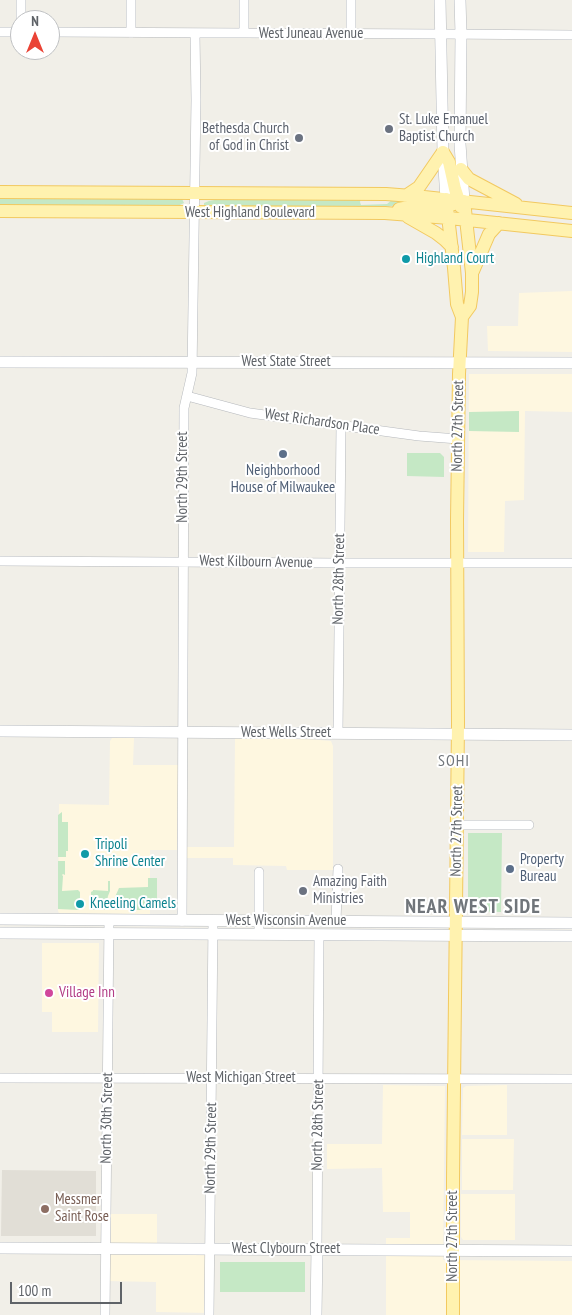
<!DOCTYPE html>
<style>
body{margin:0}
#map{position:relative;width:572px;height:1315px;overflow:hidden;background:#f1efe8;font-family:"PT Sans Narrow",sans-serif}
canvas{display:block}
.north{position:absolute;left:10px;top:10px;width:50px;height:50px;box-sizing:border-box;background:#fff;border:1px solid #bfc1c3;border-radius:50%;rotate:0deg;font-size:14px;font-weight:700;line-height:20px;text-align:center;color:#5f6368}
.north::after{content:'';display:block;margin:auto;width:18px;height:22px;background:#ea4335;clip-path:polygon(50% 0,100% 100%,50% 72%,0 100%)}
.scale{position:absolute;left:10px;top:1282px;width:112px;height:22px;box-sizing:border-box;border:2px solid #5f6368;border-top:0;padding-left:6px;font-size:15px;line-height:18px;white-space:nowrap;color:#5f6368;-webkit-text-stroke:4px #fff;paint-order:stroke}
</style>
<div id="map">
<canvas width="572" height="1315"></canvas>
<div class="north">N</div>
<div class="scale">100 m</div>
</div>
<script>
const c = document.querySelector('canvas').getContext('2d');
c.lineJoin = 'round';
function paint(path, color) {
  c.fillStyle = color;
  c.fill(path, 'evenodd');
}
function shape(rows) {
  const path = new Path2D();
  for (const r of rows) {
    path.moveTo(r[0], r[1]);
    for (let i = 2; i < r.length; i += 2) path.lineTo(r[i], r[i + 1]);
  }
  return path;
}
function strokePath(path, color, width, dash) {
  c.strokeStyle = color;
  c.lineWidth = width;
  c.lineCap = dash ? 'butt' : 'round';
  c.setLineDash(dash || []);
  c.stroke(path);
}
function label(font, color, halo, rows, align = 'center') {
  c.font = font + ' "PT Sans Narrow",sans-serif';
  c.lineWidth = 4;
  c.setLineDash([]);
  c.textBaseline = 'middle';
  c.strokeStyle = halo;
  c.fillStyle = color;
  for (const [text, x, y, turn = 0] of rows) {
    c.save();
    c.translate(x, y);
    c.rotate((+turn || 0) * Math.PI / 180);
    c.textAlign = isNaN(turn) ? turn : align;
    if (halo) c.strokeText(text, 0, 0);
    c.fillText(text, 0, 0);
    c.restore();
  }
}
paint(shape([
 [572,291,572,352,488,351,487,326,518,326,519,293],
 [469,374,572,374,572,412,525,411,524,500,505,501,504,552,468,552],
 [112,738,134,738,133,765,178,765,177,850,150,850,150,914,59,913,58,911,59,804,109,805,110,741],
 [235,738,307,739,331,741,333,746,333,870,287,870,286,866,233,865,233,858,187,858,187,847,234,847],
 [42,943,99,943,98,1032,52,1032,52,1012,42,1012],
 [383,1085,445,1086,443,1260,572,1261,572,1315,386,1315,386,1238,410,1238,410,1212,383,1212,382,1168,327,1169,327,1144,382,1144],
 [507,1085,507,1135,462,1135,463,1088,466,1086],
 [462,1139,514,1139,513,1190,462,1190],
 [461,1194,515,1194,515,1240,463,1240,461,1237],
 [105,1214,157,1214,157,1248,210,1249,209,1313,156,1312,156,1282,105,1281]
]), '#fef7e0');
paint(shape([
 [2,1170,96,1171,96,1236,1,1236]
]), '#e1ded6');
paint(shape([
 [0,196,182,199,184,203,180,205,157,207,0,206],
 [230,197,361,198,360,202,361,205,387,204,393,199,431,202,371,208,211,207,204,205,204,203,209,201],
 [519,411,519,432,469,431,469,412],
 [407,453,440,453,444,457,444,477,407,476],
 [62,812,62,822,68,822,68,851,66,851,66,857,58,857,58,815],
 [468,833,502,833,501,912,469,911,468,907],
 [58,861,65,861,65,875,63,874,62,875,63,876,62,891,78,890,80,892,80,906,79,910,58,909],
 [148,878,157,878,157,910,115,910,115,897,119,888,148,887],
 [108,881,110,881,110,891,108,896,105,910,93,910,91,906,91,892,93,891,93,890,108,891],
 [220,1262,305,1262,305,1292,220,1292]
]), '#c5e8c5');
const street = shape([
 [21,0,21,20],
 [131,0,131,33],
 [0,32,20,32],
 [50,32,441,34,572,35],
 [244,33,244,0],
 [351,34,351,0],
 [187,396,250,413,419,436,458,439],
 [0,561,340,563,572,563],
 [338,733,341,425],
 [456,825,529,825],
 [259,872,259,934],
 [182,921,184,408,192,373,196,100,195,34],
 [336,921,338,869],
 [0,1078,572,1079],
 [317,1249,319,935],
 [105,1315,109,920],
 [209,1315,213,921]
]);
const secondary = shape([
 [440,0,443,152,446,199],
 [460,0,461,34,460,144,464,201],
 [0,362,572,363],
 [0,731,572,735],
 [0,919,572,923],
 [0,933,572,936],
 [0,1248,572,1251],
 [316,1315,317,1249]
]);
const primary = shape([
 [461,169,469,179,516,204],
 [0,192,386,194,424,197,572,213],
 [407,195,419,187,443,152,449,162,455,189,461,207],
 [446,199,454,268,457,304,462,317,459,374,457,520,458,724,453,1179,453,1315],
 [399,209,409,207,447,206,464,201,472,273,472,292,470,306,462,317],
 [0,211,385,213,449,218,572,231],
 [408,217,436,233,445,240,452,247],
 [473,271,489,234,499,223]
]);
strokePath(street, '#b5b8bc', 10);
strokePath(secondary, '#b6babf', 12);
strokePath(primary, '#f2c960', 14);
strokePath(street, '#fff', 9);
strokePath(secondary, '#fff', 11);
strokePath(primary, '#fff2af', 12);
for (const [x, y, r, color] of [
 [389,129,5,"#6b7280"],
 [299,138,5,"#6b7280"],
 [406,259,5,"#0f9aa8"],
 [283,454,5,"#5c6f8a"],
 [85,854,5,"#0f9aa8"],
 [510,869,5,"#5c6f8a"],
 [303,891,5,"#6b7280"],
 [80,904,5,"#0f9aa8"],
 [49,993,5,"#d1479c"],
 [45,1209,5,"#8d6e63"]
]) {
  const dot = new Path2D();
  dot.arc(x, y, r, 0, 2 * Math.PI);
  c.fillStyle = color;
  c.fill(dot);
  strokePath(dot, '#fff', 2);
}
label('15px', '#5f6368', '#fff', [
 ["West Juneau Avenue",311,34],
 ["West Highland Boulevard",250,213],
 ["West State Street",286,362],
 ["West Richardson Place",322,422,8],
 ["North 27th Street",458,426,-89],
 ["North 29th Street",183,477,-90],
 ["West Kilbourn Avenue",256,562,1],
 ["North 28th Street",339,579,-89],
 ["West Wells Street",286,733],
 ["North 27th Street",457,831,-89],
 ["West Wisconsin Avenue",286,921],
 ["West Michigan Street",241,1078],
 ["North 30th Street",107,1118,-89],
 ["North 28th Street",318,1125,-89],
 ["North 29th Street",211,1148,-89],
 ["North 27th Street",453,1236,-90],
 ["West Clybourn Street",286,1249]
]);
label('15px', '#5b616d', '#fff', [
 ["St. Luke Emanuel",399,120],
 ["Baptist Church",399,137],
 ["Bethesda Church",289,129,"right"],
 ["of God in Christ",289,146,"right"],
 ["Amazing Faith",313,882],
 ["Ministries",313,899]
], 'left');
label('15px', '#0d838f', '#fff', [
 ["Highland Court",416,259],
 ["Tripoli",95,845],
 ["Shrine Center",95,862],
 ["Kneeling Camels",90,904]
], 'left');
label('15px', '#4e5e75', '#fff', [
 ["Neighborhood",283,471],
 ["House of Milwaukee",283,488],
 ["Property",520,860,"left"],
 ["Bureau",520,877,"left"]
]);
label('15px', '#b23c85', '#fff', [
 ["Village Inn",59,993]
], 'left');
label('15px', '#785e54', '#fff', [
 ["Messmer",55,1200],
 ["Saint Rose",55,1217]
], 'left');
c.letterSpacing = '1px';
label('16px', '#70757a', '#fff', [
 ["SOHI",454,761]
]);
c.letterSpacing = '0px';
c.letterSpacing = '1px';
label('bold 20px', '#70757a', '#fff', [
 ["NEAR WEST SIDE",473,907]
]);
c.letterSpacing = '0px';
</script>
